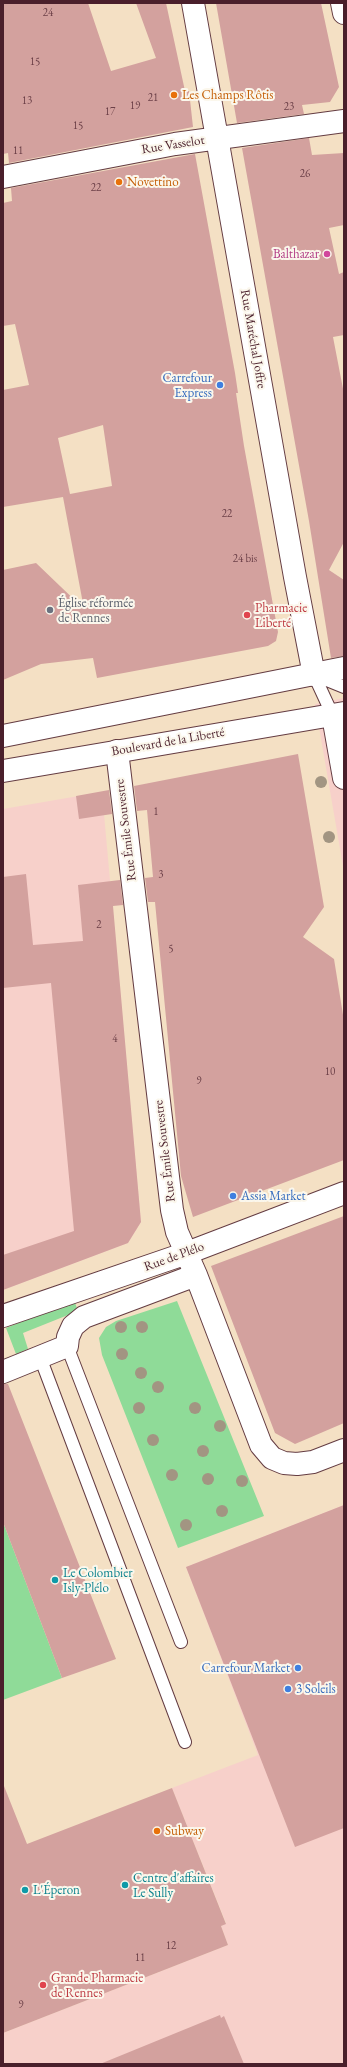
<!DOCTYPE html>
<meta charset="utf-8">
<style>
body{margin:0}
#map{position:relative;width:347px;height:2067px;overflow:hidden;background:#f4e0c4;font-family:"EB Garamond",serif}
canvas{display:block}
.frame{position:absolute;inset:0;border:4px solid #4a1f2b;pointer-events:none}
</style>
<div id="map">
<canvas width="347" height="2067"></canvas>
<div class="frame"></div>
</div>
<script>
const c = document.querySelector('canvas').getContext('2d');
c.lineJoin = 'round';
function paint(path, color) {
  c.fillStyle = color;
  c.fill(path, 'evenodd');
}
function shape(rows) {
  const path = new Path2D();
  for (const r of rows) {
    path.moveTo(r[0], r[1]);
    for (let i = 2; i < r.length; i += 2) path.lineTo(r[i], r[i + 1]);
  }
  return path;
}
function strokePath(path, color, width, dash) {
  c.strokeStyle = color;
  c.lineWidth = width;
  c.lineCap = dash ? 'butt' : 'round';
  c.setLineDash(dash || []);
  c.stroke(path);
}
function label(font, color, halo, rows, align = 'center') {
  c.font = font + ' "EB Garamond",serif';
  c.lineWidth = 4;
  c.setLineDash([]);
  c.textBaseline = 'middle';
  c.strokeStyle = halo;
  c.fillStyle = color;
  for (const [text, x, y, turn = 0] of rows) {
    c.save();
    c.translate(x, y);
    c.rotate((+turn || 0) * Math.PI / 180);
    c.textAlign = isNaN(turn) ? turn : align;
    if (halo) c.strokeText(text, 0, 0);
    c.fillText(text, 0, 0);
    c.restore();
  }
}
paint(shape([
 [344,698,344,872,315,704],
 [102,792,141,1222,128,1243,3,1290,3,809],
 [344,1505,344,2064,3,2064,3,2033,228,1945,221,1926,226,1923,172,1788,258,1755,186,1567]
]), '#f7d0ca');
paint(shape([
 [74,1300,78,1311,23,1333,28,1349,16,1354,6,1328],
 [177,1301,264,1516,178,1548,102,1355,99,1338,106,1327,116,1321],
 [3,1522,62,1678,3,1700]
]), '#8fdb98');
paint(shape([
 [3,3,88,3,111,71,156,58,136,3,166,3,185,91,189,91,193,127,9,163,8,153,3,154],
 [216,3,321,3,339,87,330,102,302,105,304,114,237,123],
 [309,138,312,155,344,153,344,225,329,228,339,274,344,272,344,335,333,337,344,394,344,542,329,570,344,580,344,656,331,658,309,521,242,148],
 [195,154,235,373,238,393,236,393,244,446,278,632,276,641,268,646,97,678,93,658,41,664,3,680,3,570,36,563,84,609,63,497,3,507,3,390,29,385,15,324,3,326,3,203,12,201,11,188],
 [103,425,112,486,70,494,58,438],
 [298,754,324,907,303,937,334,959,344,1021,344,1160,193,1217,181,1176,155,902,148,902,145,878,153,877,147,810,137,811,134,786],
 [109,790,112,814,79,819,76,796],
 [26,874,33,945,83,941,78,885,120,880,123,905,113,906,141,1222,128,1243,3,1290,3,1255,74,1231,51,983,3,988,3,877],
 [344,1216,344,1423,295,1444,275,1433,211,1266],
 [3,1384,8,1384,116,1659,62,1678,3,1522],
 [344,1505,344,1828,295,1847,186,1567],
 [4,1786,27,1844,172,1788,226,1924,221,1926,228,1945,3,2033],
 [220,2015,221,2018,224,2016,244,2064,100,2064]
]), '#d3a19e');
const lane = shape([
 [314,675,333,716],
 [317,676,344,687],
 [67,1346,181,1642],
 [40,1357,185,1742]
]);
const street = shape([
 [193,3,295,577,314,675],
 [342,3,344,13],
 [3,177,175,144,344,121],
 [117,751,172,1210,177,1232,196,1275,261,1445,272,1458,284,1463,297,1464,313,1462,344,1450],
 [3,1316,187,1253,344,1193],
 [3,1372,67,1346,68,1337,73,1326,84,1317,196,1275]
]);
const primary = shape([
 [333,716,344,778],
 [3,736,344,668],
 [3,771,344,713]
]);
strokePath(lane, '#643c42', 14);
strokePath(street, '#643c42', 24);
strokePath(primary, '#643c42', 24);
strokePath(lane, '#fff', 12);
strokePath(street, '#fff', 22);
strokePath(primary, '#fff', 22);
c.fillStyle = '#a29582';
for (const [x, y] of [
 [321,782],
 [329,837],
 [121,1327],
 [142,1327],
 [122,1354],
 [141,1373],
 [158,1387],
 [139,1408],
 [195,1408],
 [220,1426],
 [153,1440],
 [203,1451],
 [172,1475],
 [208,1479],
 [242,1481],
 [222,1511],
 [186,1525]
]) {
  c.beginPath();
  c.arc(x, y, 6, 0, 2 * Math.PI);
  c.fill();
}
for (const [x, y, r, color] of [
 [174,95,4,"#e8710a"],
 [119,182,4,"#e8710a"],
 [327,254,4,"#d1479c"],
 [220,385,4,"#3f7fe0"],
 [50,610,4,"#6b7280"],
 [247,615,4,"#e0444e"],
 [233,1196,4,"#3f7fe0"],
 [55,1580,4,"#0f9aa8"],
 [298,1668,4,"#3f7fe0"],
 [288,1689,4,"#3f7fe0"],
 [157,1831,4,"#e8710a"],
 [125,1885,4,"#0f9aa8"],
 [25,1890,4,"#0f9aa8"],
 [43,1985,4,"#e0444e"]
]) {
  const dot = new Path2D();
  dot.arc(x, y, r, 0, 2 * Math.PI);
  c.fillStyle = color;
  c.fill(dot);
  strokePath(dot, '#fbf7ec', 1.5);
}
label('11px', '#6c4048', null, [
 ["24",48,13],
 ["15",35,62],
 ["21",153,98],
 ["13",27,101],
 ["19",135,106],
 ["23",289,107],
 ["17",110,112],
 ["15",78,126],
 ["11",18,151],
 ["26",305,174],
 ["22",96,188],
 ["22",227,514],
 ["24 bis",245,559],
 ["1",156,812],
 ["3",161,875],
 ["2",99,925],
 ["5",171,949],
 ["4",115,1039],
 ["10",330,1072],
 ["9",199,1081],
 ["12",171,1946],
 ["11",140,1958],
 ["9",21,2005]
]);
label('13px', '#c56008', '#fbf7ec', [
 ["Les Champs Rôtis",182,95],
 ["Novettino",127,182],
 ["Subway",165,1831]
], 'left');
label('13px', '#4a1f2b', '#fbf7ec', [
 ["Rue Vasselot",173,145,-9],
 ["Rue Maréchal Joffre",253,339,80],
 ["Boulevard de la Liberté",168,742,-10],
 ["Rue Émile Souvestre",126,830,-97],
 ["Rue Émile Souvestre",165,1151,-97],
 ["Rue de Plélo",174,1257,-20]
]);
label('13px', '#b23c85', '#fbf7ec', [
 ["Balthazar",319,254]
], 'right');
label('13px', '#366cbe', '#fbf7ec', [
 ["Carrefour",212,378],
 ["Express",212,393],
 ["Assia Market",241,1196,"left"],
 ["Carrefour Market",290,1668],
 ["3 Soleils",296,1689,"left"]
], 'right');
label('13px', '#5b616d', '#fbf7ec', [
 ["Église réformée",58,603],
 ["de Rennes",58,618]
], 'left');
label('13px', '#be3a42', '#fbf7ec', [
 ["Pharmacie",255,608],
 ["Liberté",255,623],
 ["Grande Pharmacie",51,1978],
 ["de Rennes",51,1993]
], 'left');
label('13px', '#0d838f', '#fbf7ec', [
 ["Le Colombier",63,1573],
 ["Isly-Plélo",63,1588],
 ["Centre d'affaires",133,1878],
 ["Le Sully",133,1893],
 ["L'Éperon",33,1890]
], 'left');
</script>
